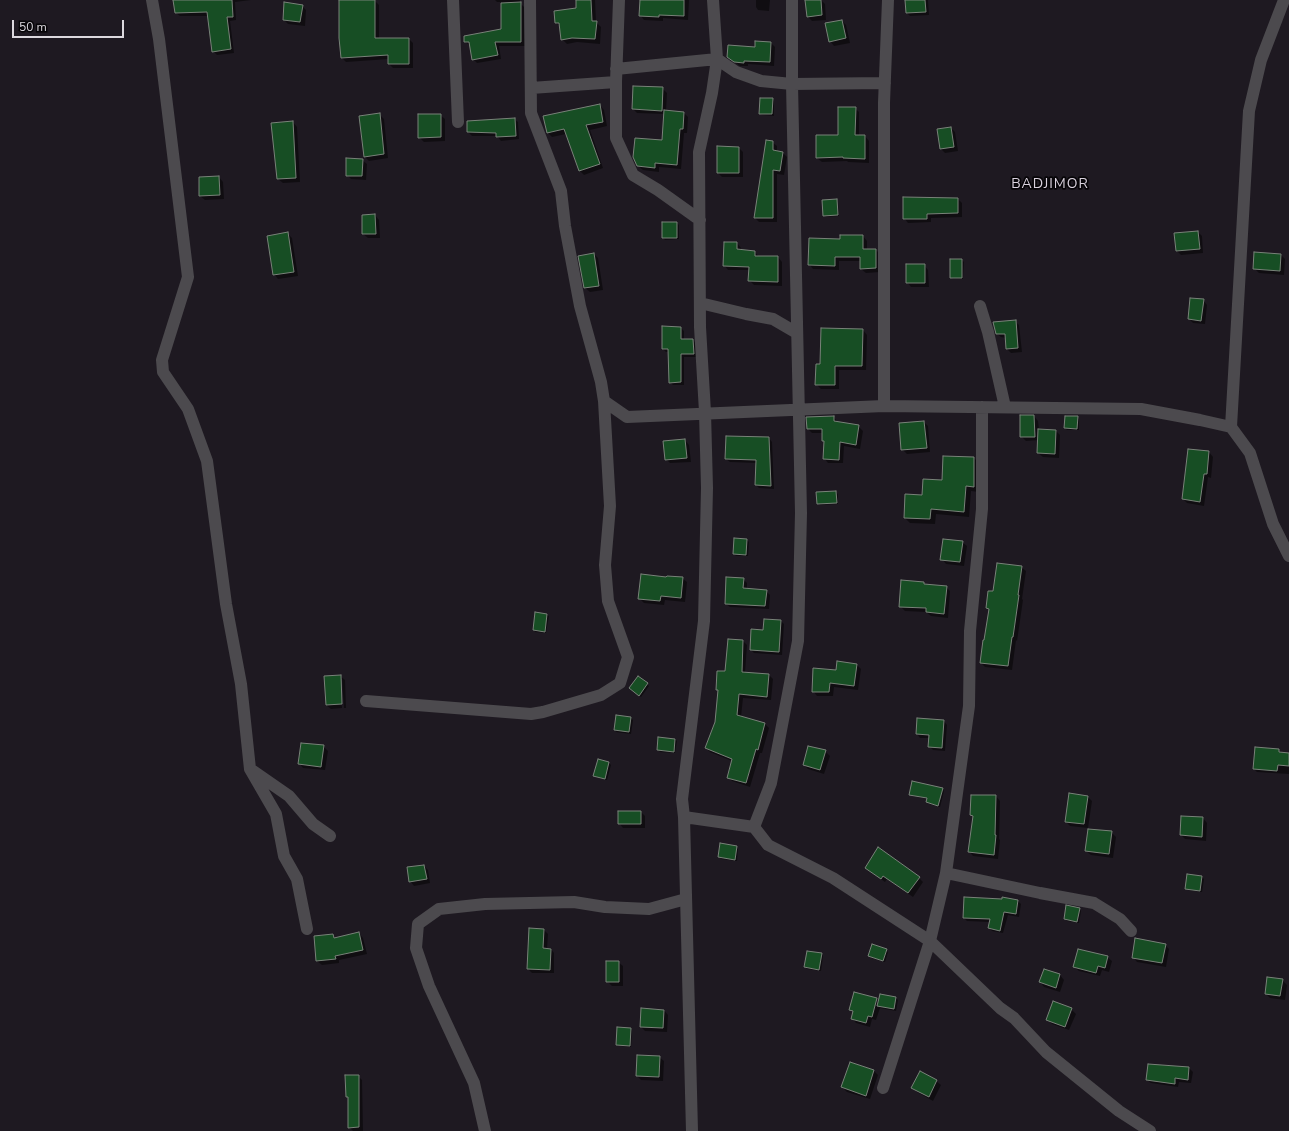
<!DOCTYPE html>
<style>
body{margin:0}
#map{position:relative;width:1289px;height:1131px;overflow:hidden;background:#1e1921;font-family:"Nunito Sans",sans-serif}
canvas{display:block}
.scale{position:absolute;left:12px;top:20px;width:112px;height:18px;box-sizing:border-box;border:2px solid #dcd8de;border-top:0;padding-left:5px;font-size:12px;line-height:14px;white-space:nowrap;color:#dcd8de;-webkit-text-stroke:3px #070508;paint-order:stroke}
</style>
<div id="map">
<canvas width="1289" height="1131"></canvas>
<div class="scale">50 m</div>
</div>
<script>
const c = document.querySelector('canvas').getContext('2d');
c.lineJoin = 'round';
function paint(path, color) {
  c.fillStyle = color;
  c.fill(path, 'evenodd');
}
function shape(rows) {
  const path = new Path2D();
  for (const r of rows) {
    path.moveTo(r[0], r[1]);
    for (let i = 2; i < r.length; i += 2) path.lineTo(r[i], r[i + 1]);
  }
  return path;
}
function strokePath(path, color, width, dash) {
  c.strokeStyle = color;
  c.lineWidth = width;
  c.lineCap = dash ? 'butt' : 'round';
  c.setLineDash(dash || []);
  c.stroke(path);
}
function label(font, color, halo, rows, align = 'center') {
  c.font = font + ' "Nunito Sans",sans-serif';
  c.lineWidth = 3.5;
  c.setLineDash([]);
  c.textBaseline = 'middle';
  c.strokeStyle = halo;
  c.fillStyle = color;
  for (const [text, x, y, turn = 0] of rows) {
    c.save();
    c.translate(x, y);
    c.rotate((+turn || 0) * Math.PI / 180);
    c.textAlign = isNaN(turn) ? turn : align;
    if (halo) c.strokeText(text, 0, 0);
    c.fillText(text, 0, 0);
    c.restore();
  }
}
paint(shape([
 [174,0,251,0,235,2,236,20,230,21,234,53,217,55,213,51,209,16,180,16,176,13],
 [495,0,520,0,520,3,524,7,525,46,499,46,501,59,477,63,473,59,471,46,465,42,502,30,502,2,497,2],
 [577,0,595,0,596,22,601,27,600,44,577,42,567,44,562,39,561,27,556,23,577,9],
 [641,0,689,0,688,20,663,18,663,21,644,20,640,15],
 [756,0,770,0,769,11,758,10,756,7],
 [817,0,821,0,825,4,826,20,812,21,808,17],
 [906,0,928,0,929,15,910,16,907,13],
 [375,1,379,5,379,39,409,39,413,43,413,68,393,68,389,64,389,59,346,62,342,58,340,38],
 [302,6,306,10,305,26,288,24,284,20],
 [842,21,846,25,850,43,834,46,830,41],
 [756,42,771,43,775,47,774,66,748,64,748,66,740,66,733,61,756,48],
 [662,88,667,93,666,111,684,113,688,117,687,133,684,133,681,169,659,167,659,172,643,170,638,166,663,141,665,114,637,113,633,109],
 [772,99,774,101,774,116,762,115,760,114],
 [600,105,604,110,607,126,590,130,603,168,584,175,580,171,566,134,552,137,548,133],
 [855,108,859,112,859,136,865,136,869,141,869,163,848,162,847,161,822,162,817,158,839,135],
 [379,114,384,119,388,158,369,161,364,156],
 [440,115,445,119,445,141,424,142,419,137],
 [514,119,518,122,519,139,501,141,497,136,472,136,468,132],
 [293,122,297,127,300,182,283,183,278,179],
 [951,128,955,132,958,151,945,153,941,149],
 [767,141,772,142,777,146,777,152,782,152,787,157,784,175,777,174,777,222,759,222,755,218],
 [739,148,743,152,743,177,722,177,718,173],
 [362,160,367,164,366,180,351,179,347,175],
 [219,177,223,182,224,199,205,200,200,196],
 [958,199,962,203,962,217,931,218,931,222,908,223,904,218],
 [837,200,838,202,839,216,826,217,824,215],
 [375,215,379,220,380,238,368,238,363,234],
 [677,223,679,225,679,239,665,240,663,238],
 [1198,232,1202,236,1203,253,1181,255,1177,251],
 [288,234,292,238,298,276,278,279,274,274],
 [863,236,867,241,867,250,876,250,880,254,880,272,866,273,861,269,861,261,839,261,839,270,813,269,809,264,841,240],
 [737,243,741,248,741,250,755,252,759,257,778,257,782,262,782,286,754,285,750,281,750,270,728,270,724,265],
 [594,254,598,258,603,290,590,292,585,288],
 [1281,255,1285,259,1284,275,1259,273,1254,268],
 [962,260,964,262,963,279,953,279,951,277],
 [924,265,928,270,929,287,911,287,907,282],
 [1203,300,1207,305,1205,324,1193,323,1189,319],
 [1015,321,1019,325,1022,352,1011,353,1007,349,1006,338,1001,337,997,334],
 [681,328,684,331,684,340,693,340,696,343,697,357,684,357,684,385,673,385,670,382,670,352,666,352,663,349],
 [863,330,867,335,866,370,839,370,839,389,821,389,816,384,821,365],
 [1021,416,1034,416,1038,421,1039,430,1056,431,1060,435,1059,458,1043,457,1038,453,1039,440,1026,441,1021,436],
 [834,417,838,423,858,426,863,431,860,449,844,446,843,463,828,463,824,458,825,442,823,440,823,433,812,433,808,429],
 [1077,417,1079,419,1079,430,1067,430,1065,428],
 [924,422,928,426,930,452,907,454,902,449],
 [769,438,772,442,774,489,759,488,756,485,757,463,730,462,726,459],
 [685,440,689,445,691,462,670,463,666,459],
 [1189,450,1209,452,1213,457,1211,478,1208,477,1204,506,1187,503,1183,499],
 [944,457,974,458,979,463,979,492,971,491,969,517,936,514,935,524,910,523,905,518,923,496,943,481],
 [836,492,838,494,838,504,820,505,818,503],
 [735,539,747,540,749,542,748,556,736,556,734,554],
 [962,542,967,546,964,566,946,564,942,559],
 [1021,567,1026,571,1022,599,1023,600,1017,641,1016,640,1012,670,985,667,981,663,989,611,987,608,994,592],
 [682,578,687,582,685,602,665,600,664,605,644,603,639,598,667,579],
 [743,579,747,583,747,589,766,591,770,595,769,609,730,607,726,604],
 [924,583,926,585,946,587,950,591,948,618,931,616,926,612,905,611,900,606],
 [547,615,549,616,546,633,535,632,534,630],
 [781,621,784,624,782,655,754,653,751,650],
 [743,641,747,645,745,673,769,675,773,679,771,700,743,698,741,717,765,724,769,728,762,753,760,753,750,787,732,781,728,777,732,761,710,752,706,748,716,722,719,692,717,690],
 [857,665,861,669,858,690,834,687,833,696,817,696,813,691,837,671],
 [340,676,345,680,346,708,344,708,342,679,340,679,342,708,331,709,326,705],
 [638,677,649,686,641,697,632,690],
 [631,718,633,720,631,734,616,732,615,730],
 [944,721,947,725,945,751,933,750,929,746,930,738,920,738,917,734],
 [675,739,677,741,675,753,660,752,658,750],
 [323,746,328,751,325,770,303,768,299,763],
 [1279,750,1282,753,1289,754,1289,774,1257,772,1254,769],
 [825,751,830,756,824,774,808,769,804,765],
 [598,761,609,763,611,765,607,780,596,777,594,775],
 [943,789,944,791,940,807,929,804,927,802,928,799,912,796,910,794],
 [996,796,1000,801,999,839,1000,840,998,859,973,856,969,851,973,818,971,815],
 [1087,796,1092,801,1088,828,1070,826,1066,822],
 [619,812,641,812,645,816,645,828,623,828,619,823],
 [1203,818,1207,823,1206,841,1185,839,1181,835],
 [1111,832,1116,837,1113,858,1091,855,1086,851],
 [736,847,738,849,737,861,721,859,719,857],
 [424,866,428,870,430,883,414,886,410,881],
 [866,868,919,878,923,882,913,897,887,879,885,882],
 [1202,877,1204,879,1202,892,1188,890,1187,888],
 [1003,898,1018,901,1021,904,1019,917,1008,915,1003,933,992,931,989,927,990,922,967,921,964,918,1003,900],
 [1079,909,1081,911,1079,923,1067,921,1065,919],
 [544,930,548,934,547,949,551,949,554,953,554,973,532,973,528,969],
 [359,933,363,938,367,954,339,960,339,963,322,965,317,961,315,937,333,935,336,939],
 [1165,945,1169,949,1166,967,1137,962,1133,957],
 [886,950,888,952,885,962,871,958,870,956],
 [822,954,823,956,821,971,807,969,805,967],
 [1107,957,1112,961,1109,972,1102,970,1100,976,1079,971,1074,967],
 [618,962,623,966,623,986,612,986,607,981],
 [1044,970,1060,975,1064,980,1060,992,1044,987,1040,982],
 [1282,980,1287,985,1285,1000,1270,998,1266,994],
 [896,998,898,1000,896,1011,880,1008,876,1020,872,1019,870,1027,856,1023,852,1018,853,1013,850,1010,876,999,879,1002],
 [1071,1009,1076,1014,1069,1030,1052,1024,1047,1019],
 [664,1010,668,1015,667,1032,645,1031,641,1027],
 [631,1029,632,1031,631,1047,619,1046,617,1045],
 [659,1057,664,1061,663,1081,641,1080,637,1076],
 [850,1063,874,1071,878,1075,870,1099,847,1092,842,1087],
 [1167,1065,1189,1068,1193,1072,1191,1083,1179,1082,1178,1087,1151,1083,1147,1080],
 [358,1076,362,1080,363,1131,353,1131,349,1127,349,1098,347,1096],
 [936,1081,941,1085,933,1101,917,1092,913,1088]
]), '#0007');
const building = shape([
 [173,0,232,0,233,17,227,17,231,49,212,52,207,12,175,13,173,0],
 [339,0,375,0,375,38,409,38,409,64,388,64,388,55,341,58,339,38,339,0],
 [576,0,591,0,592,21,597,21,595,39,572,38,561,40,559,23,555,23,554,11,576,8,576,0],
 [640,0,684,0,684,16,659,15,659,17,639,16,640,0],
 [805,0,821,0,822,15,807,17,805,0],
 [905,0,925,0,926,12,906,13,905,0],
 [284,2,303,5,300,22,283,20,284,2],
 [521,2,521,42,495,42,498,55,472,60,469,42,464,42,464,36,501,29,501,3,521,2],
 [842,20,846,38,829,42,825,23,842,20],
 [755,41,771,42,770,62,744,61,744,63,734,62,727,57,728,45,755,47,755,41],
 [633,86,663,87,662,111,632,109,633,86],
 [760,98,773,98,772,114,759,114,760,98],
 [600,104,603,122,586,125,600,164,579,171,564,129,547,133,543,116,600,104],
 [838,107,856,107,855,135,865,135,865,159,843,158,843,157,816,158,816,135,838,135,838,107],
 [664,110,684,112,683,129,680,129,677,165,655,163,655,168,637,166,633,157,635,138,662,140,664,110],
 [380,113,384,154,364,157,359,116,380,113],
 [418,114,441,114,441,137,418,138,418,114],
 [515,118,516,136,496,137,496,133,467,132,467,121,515,118],
 [293,121,296,178,277,179,271,123,293,121],
 [951,127,954,147,940,149,937,129,951,127],
 [766,140,773,141,773,150,783,152,780,171,773,170,773,218,754,218,766,140],
 [717,146,739,147,739,173,717,173,717,146],
 [346,158,363,159,362,176,346,176,346,158],
 [219,176,220,195,199,196,199,177,219,176],
 [903,197,958,198,958,213,927,214,927,219,903,219,903,197],
 [837,199,838,215,823,216,822,200,837,199],
 [375,214,376,234,362,234,362,215,375,214],
 [662,222,677,222,677,238,662,238,662,222],
 [1198,231,1200,249,1176,251,1174,233,1198,231],
 [288,232,294,272,273,275,267,236,288,232],
 [840,235,863,235,863,249,876,249,876,268,860,269,860,257,835,257,835,266,808,265,809,238,840,239,840,235],
 [724,242,737,242,737,249,755,251,755,256,778,256,778,282,748,281,749,267,723,266,724,242],
 [1254,252,1281,254,1280,271,1253,269,1254,252],
 [594,253,599,286,584,288,578,256,594,253],
 [950,259,962,259,962,278,950,278,950,259],
 [906,264,925,264,925,283,906,283,906,264],
 [1190,298,1204,299,1201,321,1188,319,1190,298],
 [1016,320,1018,348,1006,349,1005,334,996,334,993,322,1016,320],
 [662,326,681,327,681,339,693,339,694,354,681,354,681,382,669,383,668,349,662,349,662,326],
 [821,328,863,329,862,366,835,366,835,385,815,385,816,364,820,364,821,328],
 [1020,415,1034,415,1035,437,1020,437,1020,415],
 [834,416,834,421,859,425,856,445,840,442,839,460,823,459,824,441,822,441,822,429,807,429,806,417,834,416],
 [1065,416,1078,416,1077,429,1064,428,1065,416],
 [924,421,927,448,901,450,899,423,924,421],
 [1038,429,1056,430,1055,454,1037,453,1038,429],
 [726,436,769,437,771,486,755,485,756,460,725,459,726,436],
 [685,439,687,458,665,460,663,441,685,439],
 [1188,449,1209,451,1207,474,1204,474,1200,502,1182,499,1188,449],
 [943,456,974,457,974,487,966,486,964,512,931,509,930,519,904,518,905,494,922,495,923,479,942,480,943,456],
 [836,491,837,503,817,504,816,492,836,491],
 [734,538,747,539,746,555,733,554,734,538],
 [943,539,963,541,960,562,940,560,943,539],
 [997,563,1022,566,1018,595,1019,595,1013,637,1012,637,1008,666,980,663,983,640,984,640,989,609,986,608,988,591,993,591,997,563],
 [641,574,666,577,667,576,683,577,681,598,661,596,660,601,638,599,641,574],
 [726,577,744,578,743,588,767,590,765,606,725,604,726,577],
 [901,580,924,582,924,584,947,586,944,614,926,612,926,608,899,607,901,580],
 [535,612,547,614,545,632,533,630,535,612],
 [764,619,781,620,779,652,750,650,751,629,763,630,764,619],
 [728,639,743,640,742,672,769,674,767,697,739,694,737,715,765,723,758,750,756,749,746,783,727,778,732,759,705,748,715,722,718,690,716,690,717,671,725,671,728,639],
 [837,661,857,664,854,686,830,683,829,692,812,692,813,668,836,670,837,661],
 [341,675,342,704,326,705,324,676,341,675],
 [638,676,648,683,639,696,629,688,638,676],
 [616,715,631,717,629,732,614,730,616,715],
 [917,718,944,720,942,748,928,747,929,735,916,734,917,718],
 [658,737,675,739,674,752,657,750,658,737],
 [301,743,324,745,321,767,298,764,301,743],
 [808,746,826,750,820,770,803,765,808,746],
 [1255,747,1279,749,1279,752,1289,753,1289,766,1278,765,1277,771,1253,769,1255,747],
 [598,759,609,762,605,779,593,776,598,759],
 [912,781,943,788,938,806,926,802,927,798,909,795,912,781],
 [1069,793,1088,796,1084,824,1065,822,1069,793],
 [971,795,996,795,995,835,996,835,994,855,968,852,973,816,970,815,971,795],
 [618,811,641,811,641,824,618,824,618,811],
 [1181,816,1203,817,1202,837,1180,835,1181,816],
 [1088,829,1112,831,1109,854,1085,851,1088,829],
 [720,843,737,846,735,860,718,857,720,843],
 [878,847,920,877,908,893,883,876,881,879,865,868,878,847],
 [424,865,427,879,409,882,407,867,424,865],
 [1187,874,1202,876,1200,891,1185,889,1187,874],
 [964,897,1002,899,1002,897,1018,900,1016,914,1004,912,1000,931,988,928,990,919,963,918,964,897],
 [1066,905,1080,908,1077,922,1064,919,1066,905],
 [529,928,544,929,543,948,551,949,550,970,527,969,529,928],
 [359,932,363,950,335,956,336,959,316,961,314,936,333,934,334,938,359,932],
 [1135,938,1166,944,1162,963,1132,958,1135,938],
 [872,944,887,949,883,961,868,956,872,944],
 [1078,949,1108,956,1105,968,1098,966,1096,973,1073,967,1078,949],
 [807,951,822,953,819,970,804,967,807,951],
 [606,961,619,961,619,982,606,982,606,961],
 [1044,969,1060,974,1056,988,1039,982,1044,969],
 [1267,977,1283,979,1280,996,1265,994,1267,977],
 [854,992,877,998,872,1017,868,1016,866,1023,851,1019,853,1011,849,1010,854,992],
 [880,994,896,997,894,1009,877,1006,880,994],
 [1053,1001,1072,1008,1065,1027,1046,1020,1053,1001],
 [641,1008,664,1010,663,1028,640,1027,641,1008],
 [617,1027,631,1028,630,1046,616,1045,617,1027],
 [637,1055,660,1056,659,1077,636,1076,637,1055],
 [850,1062,874,1070,866,1096,841,1087,850,1062],
 [1148,1064,1189,1067,1188,1080,1175,1078,1175,1084,1146,1080,1148,1064],
 [920,1071,937,1080,929,1097,911,1088,920,1071],
 [345,1075,359,1075,359,1127,348,1128,348,1097,346,1097,345,1075]
]);
paint(building, '#174e24');
strokePath(building, '#798279', 1);
strokePath(shape([
 [152,0,159,39,188,277,162,360,163,372,188,409,207,461,226,604,241,684,250,769,276,814,284,856,297,879,307,929],
 [453,0,458,122],
 [619,0,616,82,616,138,633,175,658,190,700,220],
 [792,0,792,84,801,513,798,641,771,783,754,827,768,845,833,878,930,941,1000,1008,1014,1018,1046,1052,1119,1111,1150,1131],
 [616,69,717,59,736,72,761,81,792,84,885,83],
 [531,88,616,82],
 [700,303,746,314,773,319,797,333],
 [980,306,988,332,1005,407],
 [604,401,627,417,884,406,1141,409,1200,420,1231,427,1250,453,1273,524,1289,556],
 [884,406,884,103,888,0],
 [1231,427,1249,111,1261,60,1284,0],
 [366,701,531,714,543,712,601,695,620,683,628,657,608,601,605,565,610,506,604,401,601,382,580,306,565,226,561,191,531,113,530,0],
 [253,771,289,796,313,824,330,836],
 [684,817,754,827],
 [946,873,1040,893,1094,903,1120,919,1131,931],
 [883,1088,930,941,946,873,969,706,970,631,982,509,982,407],
 [485,1131,474,1083,429,986,416,948,418,924,439,909,485,904,574,902,605,907,649,909,686,899],
 [692,1131,684,817,682,799,704,621,707,488,705,412,700,327,699,152,712,93,717,59,713,0]
]), '#4c4a4e', 12);
c.letterSpacing = '1px';
label('14px', '#dad2de', '#070508', [
 ["BADJIMOR",1050,185]
]);
c.letterSpacing = '0px';
</script>
